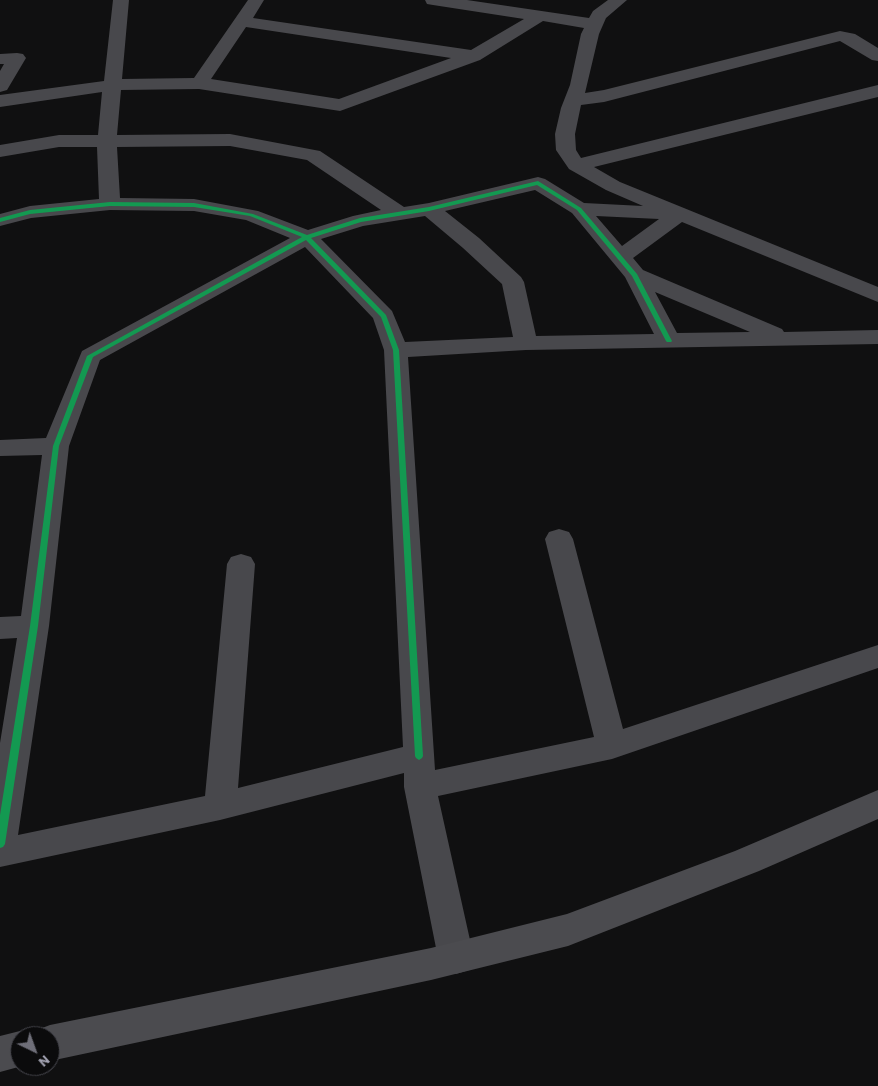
<!DOCTYPE html>
<style>
body{margin:0}
#map{position:relative;width:878px;height:1086px;overflow:hidden;background:#101011;font-family:Barlow,sans-serif}
canvas{display:block}
.north{position:absolute;left:10px;top:1026px;width:50px;height:50px;box-sizing:border-box;background:#0b0b0c;border:1px solid #47474e;border-radius:50%;rotate:138deg;font-size:14px;font-weight:700;line-height:20px;text-align:center;color:#a2a2b1}
.north::after{content:'';display:block;margin:auto;width:18px;height:22px;background:#6f6f79;clip-path:polygon(50% 0,100% 100%,50% 72%,0 100%)}
</style>
<div id="map">
<canvas width="878" height="1086"></canvas>
<div class="north">N</div>
</div>
<script>
const c = document.querySelector('canvas').getContext('2d');
c.lineJoin = 'round';
function shape(rows) {
  const path = new Path2D();
  for (const r of rows) {
    path.moveTo(r[0], r[1]);
    for (let i = 2; i < r.length; i += 2) path.lineTo(r[i], r[i + 1]);
  }
  return path;
}
function paint(path, color) {
  c.fillStyle = color;
  c.fill(path, 'evenodd');
}
paint(shape([
 [113,0,129,0,122,79,194,78,248,0,264,0,253,18,471,50,524,19,433,5,427,4,425,0,467,0,589,18,593,11,608,0,627,0,606,18,599,34,585,93,604,90,840,31,855,34,878,48,878,61,872,60,840,41,604,102,581,105,575,134,576,150,581,158,878,85,878,97,594,167,620,182,878,287,878,302,682,222,633,258,643,270,782,329,784,332,878,330,878,344,526,350,408,357,435,770,594,737,545,539,549,532,559,529,569,532,573,539,623,729,878,645,878,668,612,759,438,796,474,958,469,970,456,974,443,970,438,958,404,787,404,773,220,820,0,867,0,743,17,638,0,639,0,617,21,616,42,455,0,456,0,440,46,438,82,351,290,238,246,220,194,211,110,210,31,218,0,226,0,214,30,206,99,199,97,147,59,147,0,157,0,145,59,135,98,135,102,92,0,107,0,95,104,81,113,0],
 [543,21,584,28,581,34,570,85,561,108,555,134,556,150,569,169,606,190,643,206,584,203,545,179,538,177,429,203,404,207,320,151,230,134,117,135,121,90,199,89,340,111,480,60,543,21],
 [246,27,451,58,339,99,211,79,246,27],
 [230,146,307,160,381,210,353,216,308,230,258,211,194,199,120,198,117,147,230,146],
 [535,190,572,213,625,277,654,334,536,336,524,282,521,277,479,238,445,211,535,190],
 [425,216,463,248,502,284,513,337,405,342,392,311,321,239,363,226,425,216],
 [596,216,659,219,622,246,596,216],
 [305,247,373,318,384,350,403,747,238,788,255,564,251,557,241,554,231,557,227,564,205,796,18,835,49,626,69,446,100,360,305,247],
 [655,292,750,332,677,333,655,292],
 [17,53,23,54,26,58,7,90,0,92,0,71,4,64,0,64,0,54,17,53]
]), '#48484c');
paint(shape([
 [878,790,878,819,759,871,568,946,431,980,50,1061,50,1036,34,1036,37,1030,50,1025,431,948,567,914,735,851,878,790],
 [20,1031,32,1036,20,1036,20,1066,22,1066,0,1072,0,1036,20,1031]
]), '#4b4b4f');
paint(shape([
 [538,181,581,208,637,274,672,341,671,342,667,342,666,341,632,276,577,210,537,185,429,211,361,222,311,238,386,315,399,350,423,756,422,758,419,760,416,758,415,756,393,350,381,317,306,240,93,357,59,446,38,626,5,844,3,847,0,848,0,815,30,626,53,446,87,356,302,237,250,216,194,207,110,206,30,214,0,222,0,218,30,210,110,202,194,203,253,214,307,235,360,218,429,207,538,181]
]), '#139951');
</script>
